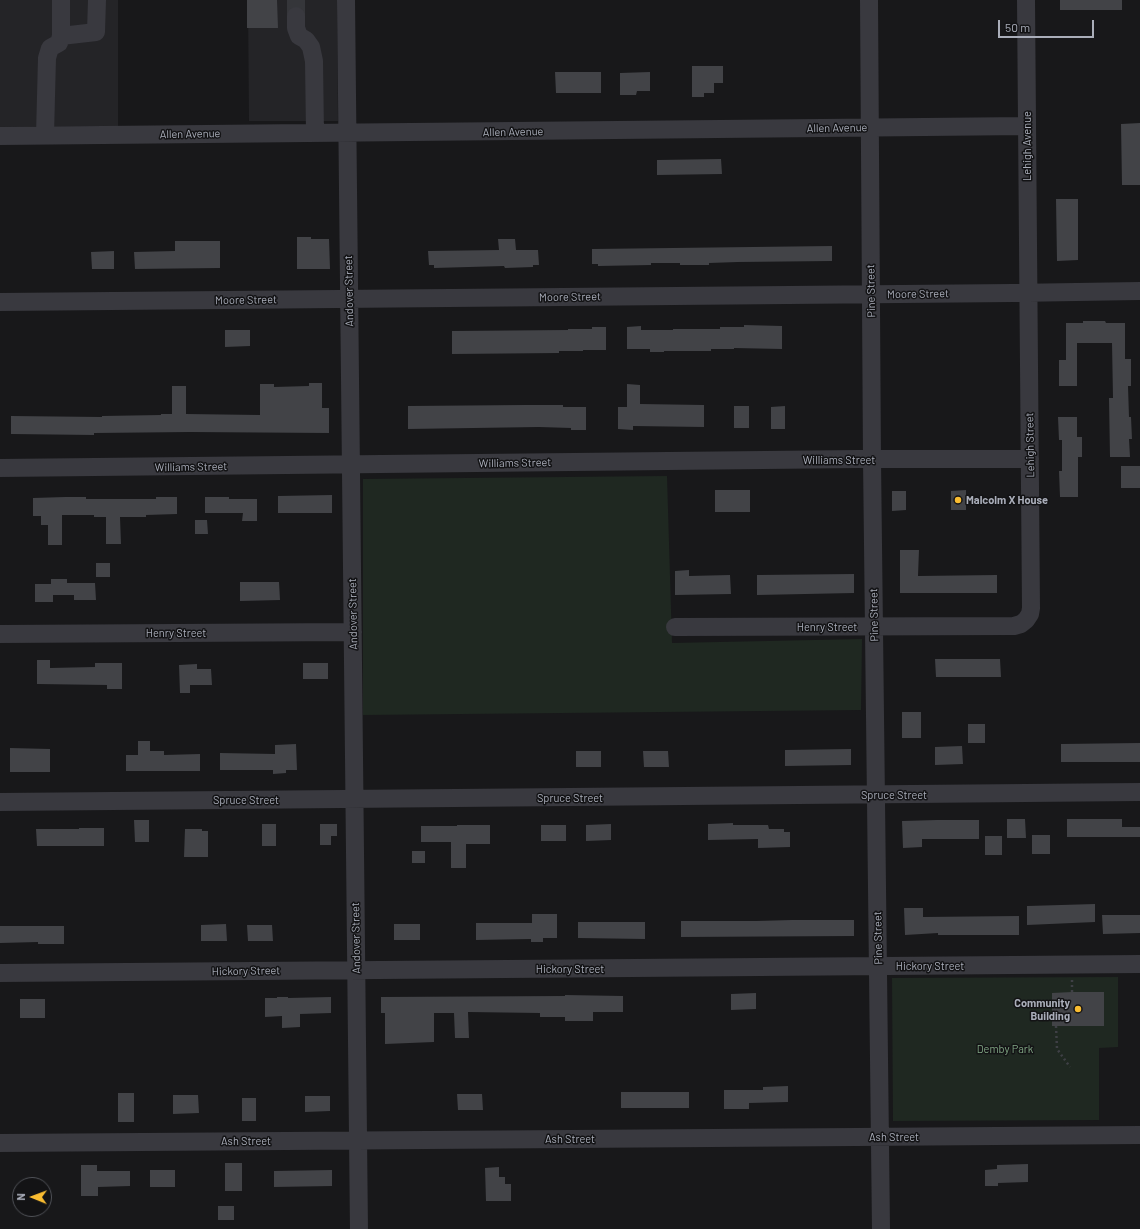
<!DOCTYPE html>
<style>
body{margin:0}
#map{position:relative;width:1140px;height:1229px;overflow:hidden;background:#18181a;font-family:Barlow,sans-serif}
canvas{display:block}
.north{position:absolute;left:12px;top:1177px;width:40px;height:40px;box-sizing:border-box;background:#131315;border:1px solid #4f5157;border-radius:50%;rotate:271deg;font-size:11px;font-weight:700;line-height:16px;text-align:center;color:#aaaeba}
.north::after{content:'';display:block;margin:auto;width:14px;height:18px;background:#f9bc31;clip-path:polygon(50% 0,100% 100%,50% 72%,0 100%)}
.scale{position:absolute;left:998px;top:20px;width:96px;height:18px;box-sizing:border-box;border:2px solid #aaaeba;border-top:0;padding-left:5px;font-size:12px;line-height:14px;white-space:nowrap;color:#aaaeba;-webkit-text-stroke:3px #131315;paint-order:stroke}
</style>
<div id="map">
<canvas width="1140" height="1229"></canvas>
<div class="north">N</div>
<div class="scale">50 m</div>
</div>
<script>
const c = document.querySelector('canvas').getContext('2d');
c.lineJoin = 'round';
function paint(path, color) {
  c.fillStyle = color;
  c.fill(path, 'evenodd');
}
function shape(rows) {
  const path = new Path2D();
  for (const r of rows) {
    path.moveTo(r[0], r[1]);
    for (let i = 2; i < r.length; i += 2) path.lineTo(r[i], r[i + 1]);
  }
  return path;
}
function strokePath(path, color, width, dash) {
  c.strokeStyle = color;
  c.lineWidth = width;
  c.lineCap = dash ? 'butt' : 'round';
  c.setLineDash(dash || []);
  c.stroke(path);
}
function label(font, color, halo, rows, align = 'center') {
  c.font = font + ' Barlow,sans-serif';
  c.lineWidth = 3;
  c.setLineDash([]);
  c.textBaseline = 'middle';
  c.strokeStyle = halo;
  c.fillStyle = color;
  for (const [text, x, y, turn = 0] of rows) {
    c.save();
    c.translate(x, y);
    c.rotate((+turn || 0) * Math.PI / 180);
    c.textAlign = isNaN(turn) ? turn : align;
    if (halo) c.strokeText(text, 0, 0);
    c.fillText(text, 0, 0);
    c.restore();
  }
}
paint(shape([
 [0,0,118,0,118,126,0,127],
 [248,0,337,0,338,121,249,121]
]), '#242427');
paint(shape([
 [667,476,672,643,862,639,861,710,363,715,363,479],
 [1118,977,1118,1047,1099,1048,1099,1120,893,1121,892,978]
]), '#1f2821');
paint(shape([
 [247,0,277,0,278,28,247,28],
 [1060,0,1122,0,1122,10,1060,10],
 [692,66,723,66,723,83,714,83,714,93,704,93,704,97,692,97],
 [555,72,601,72,601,93,556,93],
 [650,72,650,91,637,91,636,95,620,95,620,73],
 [1140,123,1140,185,1122,185,1121,124],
 [721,159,722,174,657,175,657,160],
 [1056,199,1078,199,1078,260,1057,261],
 [297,237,311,237,311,239,329,239,330,269,297,269],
 [498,239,515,239,516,250,538,250,539,265,533,265,533,267,505,268,504,266,434,268,434,265,429,265,428,251,499,250],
 [175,241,220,241,220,268,135,269,134,252,175,251],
 [832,246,832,261,738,262,709,263,709,265,680,265,680,263,651,263,651,265,598,266,598,264,592,264,592,249],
 [114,251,114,269,92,269,91,252],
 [1083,321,1105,321,1106,323,1125,323,1125,359,1131,359,1131,386,1128,386,1129,417,1131,417,1132,439,1129,439,1130,457,1110,457,1109,398,1113,398,1112,343,1077,343,1077,386,1059,386,1059,360,1066,360,1066,323,1083,323],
 [744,325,782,326,782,349,734,348,734,349,711,349,711,351,664,351,664,352,650,352,650,349,627,349,627,327,641,326,641,330,673,330,673,329,720,329,720,327,744,327],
 [592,327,606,327,606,350,583,350,583,351,559,351,559,353,452,354,452,331,568,330,568,329,592,329],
 [225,330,250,330,250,346,225,347],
 [309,383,322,383,322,408,329,408,329,433,190,432,94,433,94,435,11,434,11,416,102,417,102,416,161,415,161,414,172,414,172,386,186,386,186,414,260,415,260,384,274,384,274,387,309,386],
 [627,384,640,385,640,404,704,405,704,427,633,426,633,430,618,429,618,407,627,407],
 [524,405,563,405,563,407,586,407,586,430,571,430,571,428,539,427,408,429,408,406],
 [734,406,749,406,749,428,734,428],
 [785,406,785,429,771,429,771,407],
 [1058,417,1077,417,1077,437,1082,437,1082,457,1078,457,1078,497,1060,497,1059,471,1062,471,1062,440,1059,440],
 [1121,466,1140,466,1140,488,1121,488],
 [715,490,750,490,750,512,715,512],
 [966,490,966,510,951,510,951,491],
 [892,491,906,491,906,510,892,511],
 [332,495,332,513,278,513,278,496],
 [65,497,86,497,86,499,156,499,156,497,177,497,177,514,146,515,146,517,120,517,121,544,106,544,106,517,94,517,94,515,62,515,62,545,48,545,48,525,41,525,41,516,33,516,33,498],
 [205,497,229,497,229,499,257,499,257,521,242,521,243,513,205,513],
 [195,520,207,520,208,534,195,534],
 [900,550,919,550,918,576,997,575,997,593,900,593],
 [96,563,110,563,110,577,96,577],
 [689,570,689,576,730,575,731,594,675,595,675,571],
 [854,574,854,593,757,595,757,575],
 [51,579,67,579,67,583,95,583,96,600,74,600,74,595,53,595,53,602,35,602,35,584,51,584],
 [240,582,279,582,280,600,240,601],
 [935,659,1000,659,1001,677,936,677],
 [37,660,50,660,50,668,95,667,95,663,122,663,122,689,107,689,107,685,37,684],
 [303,663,328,663,328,679,303,679],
 [197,664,197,669,211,669,212,685,190,685,190,693,180,693,179,665],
 [902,712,921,712,921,738,902,738],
 [968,724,985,724,985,743,968,743],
 [138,741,150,741,150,751,164,751,164,755,200,754,200,771,126,771,126,755,138,755],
 [1140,743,1140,762,1061,762,1061,744],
 [296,744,297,770,286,770,286,773,273,774,273,770,220,770,220,753,275,754,275,745],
 [962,746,963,764,935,765,935,747],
 [10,748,50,749,50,772,10,772],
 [851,749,851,765,785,766,785,750],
 [576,751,601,751,601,767,576,767],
 [643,751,668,751,669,767,644,767],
 [1007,819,1025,819,1026,838,1007,838],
 [1067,819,1122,819,1122,827,1140,827,1140,837,1067,837],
 [134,820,149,820,149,842,135,842],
 [937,820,979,820,979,839,922,839,922,847,903,848,902,821],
 [733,823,733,825,768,825,769,829,784,829,784,832,790,832,790,847,758,848,758,839,708,840,708,824],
 [262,824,276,824,276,846,262,846],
 [320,824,337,824,337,836,331,836,331,845,320,845],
 [611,824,611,840,586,841,586,825],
 [457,825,490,825,490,844,466,844,466,868,451,868,451,842,421,842,421,826,457,826],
 [541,825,566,825,566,841,541,841],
 [79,828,104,828,104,846,37,846,36,829,79,829],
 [185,829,202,829,202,831,208,831,208,857,184,857],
 [1032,835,1050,835,1050,854,1032,854],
 [985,836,1002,836,1002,855,985,855],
 [412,851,425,851,425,863,412,863],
 [1095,904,1095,922,1027,925,1027,906],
 [904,908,923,908,923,917,1019,916,1019,935,938,935,938,933,905,935],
 [532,914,557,914,557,938,543,938,543,942,531,942,531,939,476,940,476,923,532,923],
 [1102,915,1140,915,1140,933,1103,934],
 [792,920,854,920,854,936,681,937,681,921,756,921],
 [578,922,645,922,645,939,578,938],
 [226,924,227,941,201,941,201,925],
 [394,924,420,924,420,940,394,940],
 [247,925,272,925,273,941,248,941],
 [0,926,64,926,64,944,38,944,38,942,0,943],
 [1072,992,1104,992,1104,1026,1052,1026,1052,993],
 [756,993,756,1009,731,1010,731,994],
 [565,995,623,996,623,1012,593,1012,593,1021,565,1021,565,1017,540,1017,540,1013,468,1012,469,1038,455,1038,454,1013,434,1013,434,1042,385,1044,385,1013,381,1013,381,997,565,996],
 [277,997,288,997,288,998,331,997,331,1013,300,1014,300,1027,282,1028,282,1016,265,1017,265,998,277,998],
 [20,999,45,999,45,1018,20,1018],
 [788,1086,788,1102,749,1103,749,1109,724,1109,724,1090,763,1090,763,1087],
 [621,1092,689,1092,689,1108,621,1108],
 [118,1093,134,1093,134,1122,118,1122],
 [457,1094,482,1094,483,1110,458,1110],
 [173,1095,198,1095,199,1113,173,1114],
 [305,1096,330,1096,330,1111,305,1112],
 [242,1098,256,1098,256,1121,242,1121],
 [225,1163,242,1163,242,1191,225,1191],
 [1028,1164,1028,1182,998,1183,998,1186,985,1186,985,1170,997,1169,997,1165],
 [81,1165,97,1165,97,1171,130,1171,130,1186,98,1187,98,1196,81,1196],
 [499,1167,499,1177,505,1177,505,1184,511,1184,511,1201,486,1201,485,1168],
 [150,1170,175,1170,175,1187,150,1187],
 [332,1170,332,1186,274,1187,274,1171],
 [218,1206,234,1206,234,1220,218,1220]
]), '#424347');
strokePath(shape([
 [296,0,296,16]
]), '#35363a', 18, [18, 9]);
strokePath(shape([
 [1072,992,1072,979],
 [1056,1026,1057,1049,1070,1067]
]), '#3f4046', 2.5, [2, 3]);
strokePath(shape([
 [346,0,359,1229],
 [869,0,872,459,881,1229],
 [296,16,296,28,299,36,306,40,311,47,314,61,315,133],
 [61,36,96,32,97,0],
 [45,135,47,58,50,48,59,43,61,36,61,0],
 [0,136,1027,126],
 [0,302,1013,293,1140,291],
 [0,468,859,459,1030,459],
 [675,627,1014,626,1021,624,1026,620,1030,614,1031,608,1026,0],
 [0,634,353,632],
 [0,802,1140,792],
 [0,973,1140,964],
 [0,1143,1140,1135]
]), '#39393f', 18);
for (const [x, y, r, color] of [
 [958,500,4,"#f9bc31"],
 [1078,1009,4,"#f9bc31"]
]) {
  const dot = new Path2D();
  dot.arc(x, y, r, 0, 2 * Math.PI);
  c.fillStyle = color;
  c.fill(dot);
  strokePath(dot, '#131315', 1.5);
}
label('11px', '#aaaeba', '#131315', [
 ["Allen Avenue",837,128,-1],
 ["Allen Avenue",513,132,-1],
 ["Allen Avenue",190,134,-1],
 ["Lehigh Avenue",1027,146,-90],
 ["Andover Street",349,291,-91],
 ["Pine Street",871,291,-91],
 ["Moore Street",918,294,-1],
 ["Moore Street",570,297,-1],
 ["Moore Street",246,300,-1],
 ["Lehigh Street",1030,445,-91],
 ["Williams Street",839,460],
 ["Williams Street",515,463,-1],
 ["Williams Street",191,467,-1],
 ["Andover Street",353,614,-91],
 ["Pine Street",874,615,-91],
 ["Henry Street",827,627],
 ["Henry Street",176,633],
 ["Spruce Street",894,795],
 ["Spruce Street",570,798],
 ["Spruce Street",246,800],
 ["Andover Street",356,938,-91],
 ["Pine Street",878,938,-91],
 ["Hickory Street",930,966],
 ["Hickory Street",570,969],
 ["Hickory Street",246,971,-1],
 ["Ash Street",894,1137],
 ["Ash Street",570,1139],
 ["Ash Street",246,1141]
]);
label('bold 11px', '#aaaeba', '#131315', [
 ["Malcolm X House",966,500],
 ["Community",1070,1003,"right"],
 ["Building",1070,1016,"right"]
], 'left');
label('11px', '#80a684', '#131315', [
 ["Demby Park",1005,1049]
]);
</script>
